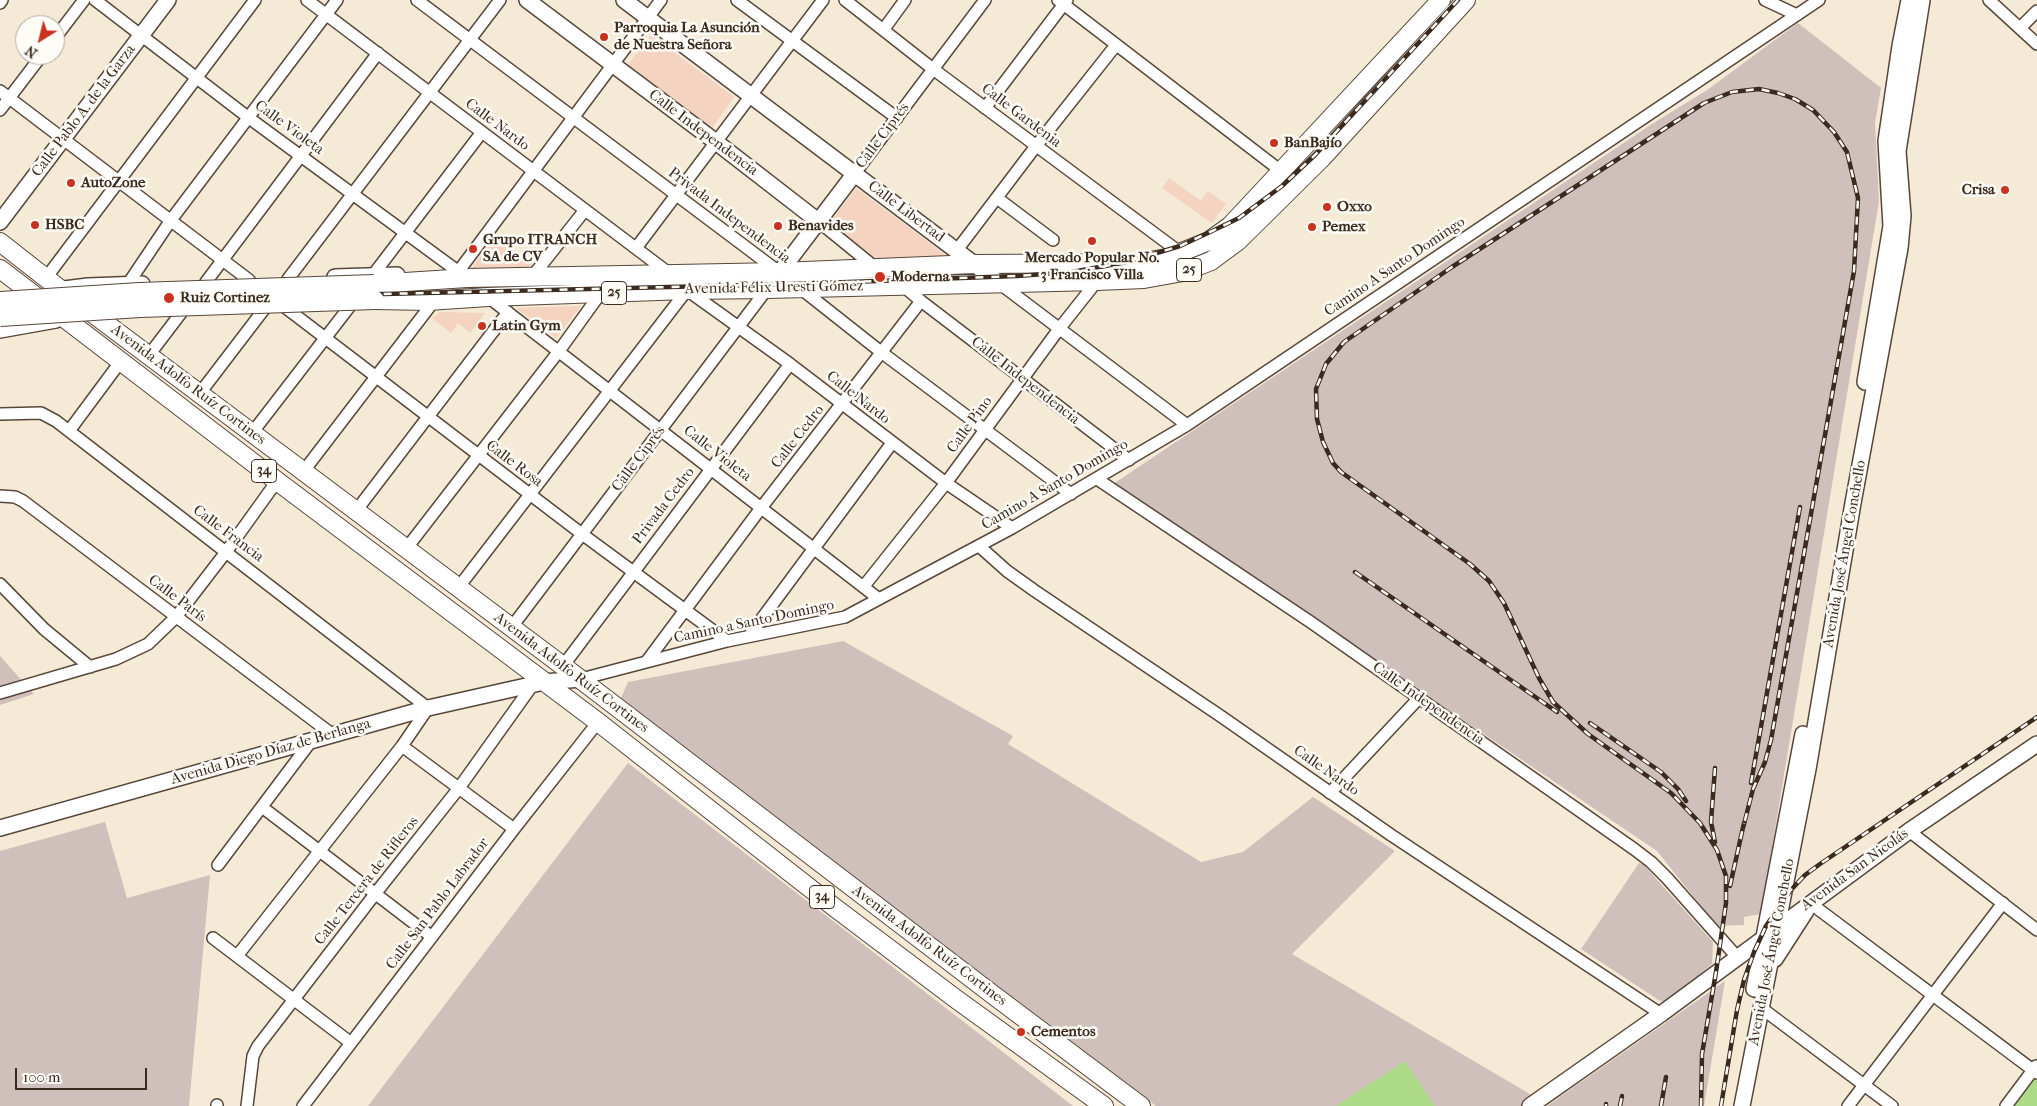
<!DOCTYPE html>
<meta charset="utf-8">
<style>
body{margin:0}
#map{position:relative;width:2037px;height:1106px;overflow:hidden;background:#f5ead6;font-family:"IM FELL French Canon",serif}
canvas{display:block}
.north{position:absolute;left:15px;top:15px;width:50px;height:50px;box-sizing:border-box;background:#fdfcf7;border:1px solid #afa8a0;border-radius:50%;rotate:216deg;font-size:14px;font-weight:700;line-height:20px;text-align:center;color:#3b2a1e}
.north::after{content:'';display:block;margin:auto;width:18px;height:22px;background:#c8321e;clip-path:polygon(50% 0,100% 100%,50% 72%,0 100%)}
.scale{position:absolute;left:15px;top:1068px;width:132px;height:22px;box-sizing:border-box;border:2px solid #3b2a1e;border-top:0;padding-left:6px;font-size:15px;line-height:18px;white-space:nowrap;color:#3b2a1e;-webkit-text-stroke:4px #fdfcf7;paint-order:stroke}
</style>
<div id="map">
<canvas width="2037" height="1106"></canvas>
<div class="north">N</div>
<div class="scale">100 m</div>
</div>
<script>
const c = document.querySelector('canvas').getContext('2d');
c.lineJoin = 'round';
function paint(path, color) {
  c.fillStyle = color;
  c.fill(path, 'evenodd');
}
function shape(rows) {
  const path = new Path2D();
  for (const r of rows) {
    path.moveTo(r[0], r[1]);
    for (let i = 2; i < r.length; i += 2) path.lineTo(r[i], r[i + 1]);
  }
  return path;
}
function strokePath(path, color, width, dash) {
  c.strokeStyle = color;
  c.lineWidth = width;
  c.lineCap = dash ? 'butt' : 'round';
  c.setLineDash(dash || []);
  c.stroke(path);
}
function label(font, color, halo, rows, align = 'center') {
  c.font = font + ' "IM FELL French Canon",serif';
  c.lineWidth = 5;
  c.setLineDash([]);
  c.textBaseline = 'middle';
  c.strokeStyle = halo;
  c.fillStyle = color;
  for (const [text, x, y, turn = 0] of rows) {
    c.save();
    c.translate(x, y);
    c.rotate((+turn || 0) * Math.PI / 180);
    c.textAlign = isNaN(turn) ? turn : align;
    if (halo) c.strokeText(text, 0, 0);
    c.fillText(text, 0, 0);
    c.restore();
  }
}
paint(shape([
 [651,35,734,97,711,130,627,66],
 [1169,178,1201,201,1208,191,1226,204,1212,223,1162,188],
 [856,188,951,259,879,260,829,224],
 [495,236,536,267,530,274,468,274],
 [581,306,556,338,516,308],
 [440,312,485,313,470,333,458,323,451,333,432,318]
]), '#f4d3c0');
paint(shape([
 [1798,23,1881,88,1875,123,1879,201,1761,914,1744,917,1744,925,1717,926,1657,851,1113,484,1652,124,1707,90],
 [843,641,1013,736,1008,744,1201,862,1243,852,1313,797,1395,851,1292,954,1535,1097,1522,1106,1156,1106,620,700,628,682],
 [0,656,34,694,0,705],
 [628,763,1073,1106,368,1106],
 [105,822,127,898,210,875,189,1106,0,1106,0,851],
 [1639,863,1643,864,1713,942,1712,964,1668,1001,1660,1001,1581,949],
 [1725,981,1704,1106,1547,1106]
]), '#d0c0bc');
paint(shape([
 [1405,1061,1435,1106,1336,1106],
 [2034,1076,2037,1078,2037,1106,2013,1106]
]), '#acda87');
const street = shape([
 [95,0,249,118,467,278],
 [307,0,670,274],
 [417,0,779,272],
 [737,0,897,118],
 [845,0,933,69,1182,254],
 [1058,0,1281,171],
 [1765,0,1797,15],
 [1989,0,2037,44],
 [0,3,2,0],
 [2020,28,2037,11],
 [884,29,905,0],
 [55,38,84,0],
 [0,91,249,280],
 [985,108,1067,0],
 [0,110,42,55],
 [855,173,985,0],
 [997,198,1053,240],
 [818,221,877,269],
 [636,248,823,0],
 [957,250,1036,146,1116,45],
 [458,272,661,0],
 [373,275,482,132],
 [532,277,585,210],
 [46,278,255,0],
 [288,279,500,0],
 [206,282,378,53],
 [999,283,1187,425],
 [128,284,171,220,337,0],
 [800,288,881,352,1071,494],
 [488,297,879,599],
 [921,301,1129,460],
 [286,308,582,534,727,641],
 [149,355,181,313],
 [200,393,265,308],
 [0,414,41,413,56,421,428,708,402,746,237,956],
 [69,431,121,361],
 [252,433,350,306],
 [303,472,434,301],
 [1097,479,1312,623,1634,849,1651,862,1667,878,1737,957],
 [0,496,15,497,23,501,333,735],
 [356,511,508,312],
 [979,546,1007,571,1035,591,1222,717,1391,835,1661,1014],
 [406,549,559,351,600,294],
 [0,584,44,629,90,667],
 [864,586,946,483,1059,329,1097,281],
 [458,588,687,290,790,364,946,483,1012,528],
 [511,628,767,289],
 [749,636,892,443],
 [647,661,761,508,921,301,902,285],
 [563,666,790,364],
 [581,679,727,641,845,617,1012,528,1187,425,1819,0],
 [0,693,116,659,148,644,176,617,226,552,277,481],
 [402,746,514,829],
 [1330,793,1419,698],
 [262,807,432,937],
 [1909,831,2037,930],
 [218,865,312,740],
 [1810,903,2037,1073],
 [213,938,351,1043],
 [1760,1007,1892,1106],
 [217,1106,217,1105],
 [247,1106,253,1056,258,1046,375,894,459,788,534,683],
 [303,1106,514,829,598,722],
 [1848,1106,2003,903],
 [2006,1106,2036,1066]
]);
const secondary = shape([
 [527,0,716,142,818,221],
 [624,0,998,282],
 [0,222,168,0],
 [780,272,855,173],
 [335,277,397,275],
 [56,290,88,286,142,284],
 [0,330,56,320],
 [1865,382,1891,226,1886,141,1900,46,1909,0],
 [0,828,428,708,544,682,581,679],
 [1775,959,1806,911],
 [1754,989,1803,734],
 [1530,1106,1661,1014,1909,831,2037,744],
 [1742,1106,1808,769,1853,503,1900,248,1903,216,1898,151,1922,0]
]);
const primary = shape([
 [0,242,60,289,563,666,992,994,1141,1106],
 [0,269,277,481,598,722,834,907,956,999,1104,1106],
 [374,284,467,278,780,272,975,264,1138,263,1167,258,1209,241,1230,226,1441,0],
 [375,300,428,301,488,297,687,290,767,289,1097,281,1144,279,1183,272,1211,261,1238,241,1322,158,1466,0]
]);
strokePath(street, '#57473a', 14);
strokePath(secondary, '#57473a', 18);
strokePath(primary, '#57473a', 20);
strokePath(street, '#fff', 11);
strokePath(secondary, '#fff', 15);
strokePath(primary, '#fff', 18);
const rail = shape([
 [0,310,88,304,262,297,792,284,1017,276,1072,272,1127,262,1180,246,1210,232,1239,218,1282,186,1315,155,1458,0],
 [1355,572,1557,712],
 [1590,723,1661,772,1678,789,1686,801],
 [1715,768,1711,822,1715,842],
 [1751,783,1800,507],
 [1730,886,1744,823],
 [1606,1106,1606,1104],
 [1620,1106,1622,1096],
 [1661,1106,1666,1077],
 [1701,1106,1702,1054,1716,972,1726,903,1726,876,1717,850,1700,823,1671,793,1588,734,1553,702,1539,678,1504,603,1489,581,1470,564,1341,472,1333,463,1323,442,1317,419,1316,389,1326,364,1344,342,1452,267,1704,103,1732,92,1759,89,1778,93,1795,99,1813,110,1834,132,1847,152,1858,198,1854,271,1771,740,1765,762,1753,789,1743,828],
 [1721,1106,1737,1010,1744,980,1754,952,1766,926,1790,891,1805,875,1820,864,2037,717]
]);
strokePath(rail, '#3b2a1e', 4.5);
strokePath(rail, '#fdfcf7', 2.5, [8]);
const primaryBridge = shape([
 [0,301,139,292,374,284],
 [0,317,140,308,375,300]
]);
strokePath(primaryBridge, '#57473a', 20, []);
strokePath(primaryBridge, '#fff', 18);
for (const [x, y, r, color] of [
 [604,37,5,"#c8321e"],
 [1274,143,5,"#c8321e"],
 [71,183,5,"#c8321e"],
 [2005,190,5,"#c8321e"],
 [1327,207,5,"#c8321e"],
 [35,225,5,"#c8321e"],
 [778,226,5,"#c8321e"],
 [1312,227,5,"#c8321e"],
 [1092,241,5,"#c8321e"],
 [473,249,5,"#c8321e"],
 [880,277,6,"#c8321e"],
 [169,298,6,"#c8321e"],
 [482,326,5,"#c8321e"],
 [1021,1032,5,"#c8321e"]
]) {
  const dot = new Path2D();
  dot.arc(x, y, r, 0, 2 * Math.PI);
  c.fillStyle = color;
  c.fill(dot);
  strokePath(dot, '#fdfcf7', 2);
}
for (const [x, y, w] of [
 [1189,270,25],
 [614,293,25],
 [264,471,25],
 [822,897,25]
]) {
  const box = new Path2D();
  box.roundRect(x - w / 2, y - 11.5, w, 23, 4);
  c.fillStyle = '#fdfcf7';
  c.fill(box);
  strokePath(box, '#3b2a1e', 1);
}
label('bold 14px', '#3b2a1e', null, [
 ["25",1189,270],
 ["25",614,293],
 ["34",264,471],
 ["34",822,897]
]);
label('bold 15px', '#3b2a1e', '#fdfcf7', [
 ["Parroquia La Asunción",614,28],
 ["de Nuestra Señora",614,45],
 ["BanBajío",1284,143],
 ["AutoZone",81,183],
 ["Crisa",1995,190,"right"],
 ["Oxxo",1337,207],
 ["HSBC",45,225],
 ["Benavides",788,226],
 ["Pemex",1322,227],
 ["Grupo ITRANCH",483,240],
 ["SA de CV",483,257],
 ["Mercado Popular No.",1092,258,"center"],
 ["3 Francisco Villa",1092,275,"center"],
 ["Moderna",891,277],
 ["Ruiz Cortinez",180,298],
 ["Latin Gym",492,326],
 ["Cementos",1031,1032]
], 'left');
label('15px', '#3b2a1e', '#fdfcf7', [
 ["Calle Pablo A. de la Garza",84,111,-53],
 ["Calle Gardenia",1021,116,37],
 ["Calle Nardo",497,125,37],
 ["Calle Violeta",289,128,36],
 ["Calle Independencia",703,133,37],
 ["Calle Ciprés",883,136,-53],
 ["Calle Libertad",906,212,37],
 ["Privada Independencia",729,216,37],
 ["Camino A Santo Domingo",1395,267,-34],
 ["Avenida Félix Uresti Gómez",774,288,-1],
 ["Calle Independencia",1025,381,38],
 ["Avenida Adolfo Ruíz Cortines",188,385,37],
 ["Calle Nardo",858,398,38],
 ["Calle Pino",970,425,-54],
 ["Calle Cedro",798,437,-52],
 ["Calle Violeta",717,454,38],
 ["Calle Ciprés",639,459,-53],
 ["Calle Rosa",514,464,37],
 ["Camino A Santo Domingo",1055,485,-30],
 ["Privada Cedro",664,506,-53],
 ["Calle Francia",228,534,37],
 ["Avenida José Ángel Conchello",1845,554,-80],
 ["Calle París",177,599,37],
 ["Camino a Santo Domingo",754,622,-12],
 ["Avenida Adolfo Ruíz Cortines",571,673,37],
 ["Calle Independencia",1428,704,35],
 ["Avenida Diego Díaz de Berlanga",271,752,-16],
 ["Calle Nardo",1326,771,35],
 ["Avenida San Nicolás",1855,870,-36],
 ["Calle Tercera de Rifleros",367,881,-52],
 ["Calle San Pablo Labrador",438,904,-53],
 ["Avenida Adolfo Ruíz Cortines",929,946,37],
 ["Avenida José Ángel Conchello",1772,952,-79]
]);
</script>
